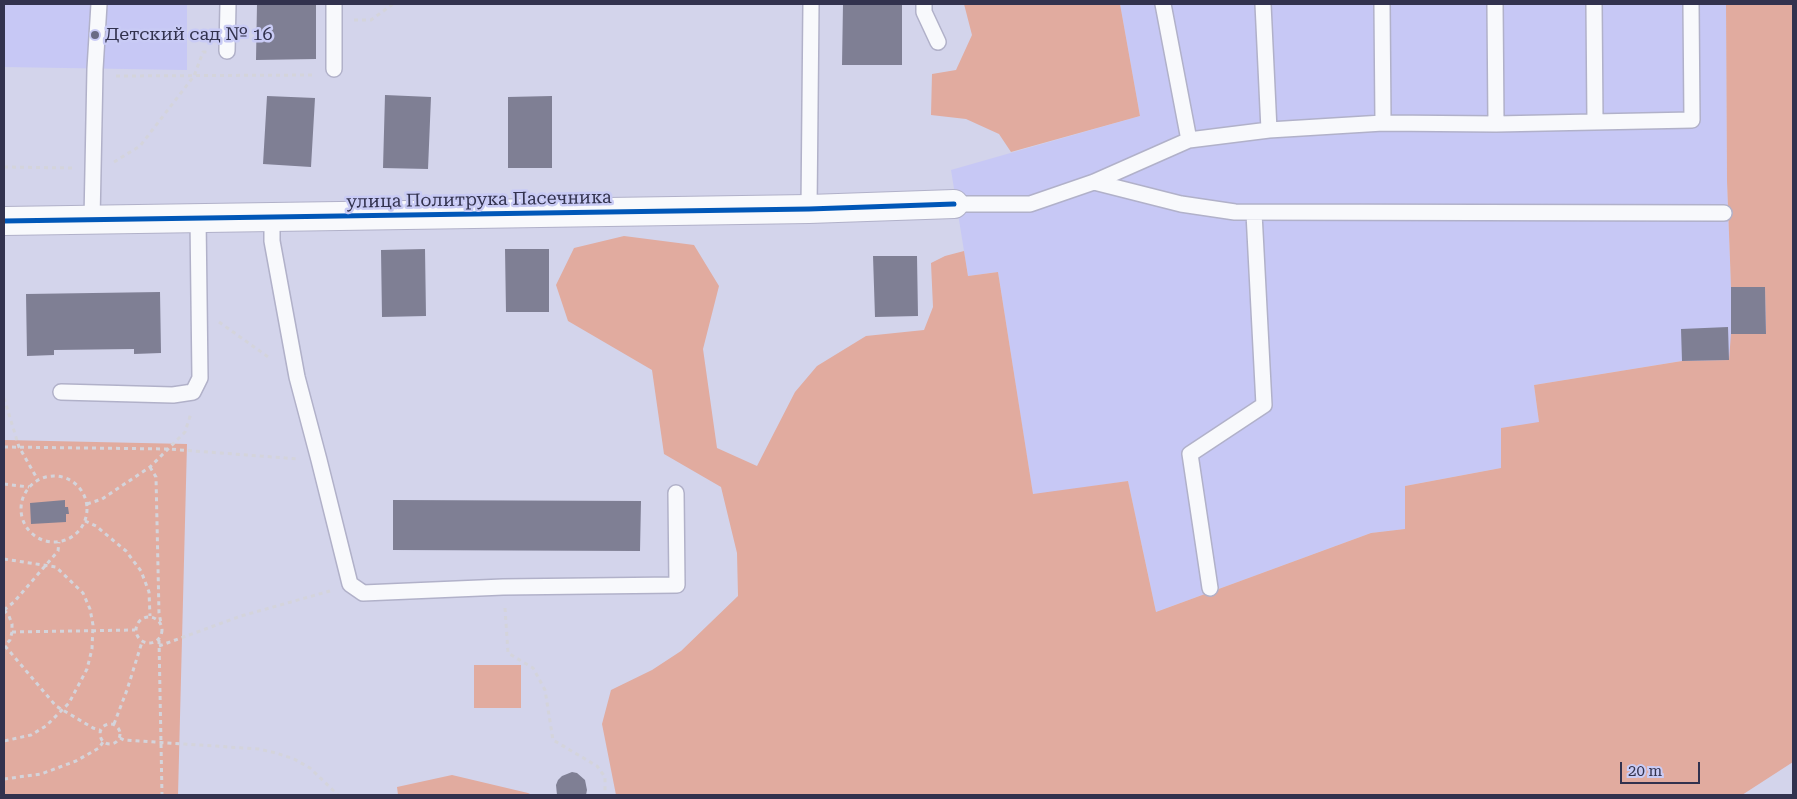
<!DOCTYPE html>
<meta charset="utf-8">
<style>
body{margin:0}
#map{position:relative;width:1797px;height:799px;overflow:hidden;background:#d3d4eb;font-family:"Roboto Serif",serif}
canvas{display:block}
.frame{position:absolute;inset:0;border:5px solid #32324e;pointer-events:none}
.scale{position:absolute;left:1620px;top:762px;width:80px;height:22px;box-sizing:border-box;border:2px solid #32324e;border-top:0;padding-left:6px;font-size:15px;line-height:18px;white-space:nowrap;color:#32324e;-webkit-text-stroke:4px #c9cbf5;paint-order:stroke}
</style>
<div id="map">
<canvas width="1797" height="799"></canvas>
<div class="frame"></div>
<div class="scale">20 m</div>
</div>
<script>
const c = document.querySelector('canvas').getContext('2d');
c.lineJoin = 'round';
function paint(path, color) {
  c.fillStyle = color;
  c.fill(path, 'evenodd');
}
function shape(rows) {
  const path = new Path2D();
  for (const r of rows) {
    if (r.length === 3) {
      path.moveTo(r[0] + r[2], r[1]);
      path.arc(r[0], r[1], r[2], 0, 2 * Math.PI);
      continue;
    }
    path.moveTo(r[0], r[1]);
    for (let i = 2; i < r.length; i += 2) path.lineTo(r[i], r[i + 1]);
  }
  return path;
}
function strokePath(path, color, width, dash) {
  c.strokeStyle = color;
  c.lineWidth = width;
  c.lineCap = dash ? 'butt' : 'round';
  c.setLineDash(dash || []);
  c.stroke(path);
}
function label(font, color, halo, rows, align = 'center') {
  c.font = font + ' "Roboto Serif",serif';
  c.lineWidth = 5;
  c.setLineDash([]);
  c.textBaseline = 'middle';
  c.strokeStyle = halo;
  c.fillStyle = color;
  for (const [text, x, y, turn = 0] of rows) {
    c.save();
    c.translate(x, y);
    c.rotate((+turn || 0) * Math.PI / 180);
    c.textAlign = isNaN(turn) ? turn : align;
    if (halo) c.strokeText(text, 0, 0);
    c.fillText(text, 0, 0);
    c.restore();
  }
}
paint(shape([
 [4,4,187,4,187,70,4,67],
 [1120,4,1726,4,1727,181,1731,287,1765,287,1766,334,1729,360,1682,361,1534,385,1539,422,1501,468,1405,486,1405,529,1371,533,1156,612,1128,481,1033,495,998,272,968,276,951,170,1140,116]
]), '#c7c8f5');
paint(shape([
 [964,4,1120,4,1140,116,1011,152,999,134,966,119,931,115,932,74,956,70,972,35],
 [1726,4,1793,4,1793,762,1742,795,616,795,602,724,611,690,652,670,681,651,738,596,737,553,721,487,664,454,652,370,568,321,556,285,574,248,624,236,694,245,719,286,703,349,717,448,757,466,795,392,817,366,866,336,924,330,933,307,931,263,945,256,964,251,968,276,998,272,1033,494,1128,481,1156,612,1371,533,1405,529,1405,486,1501,468,1501,428,1539,422,1534,385,1682,361,1729,360,1731,334,1766,334,1765,287,1731,287,1727,181],
 [4,440,187,444,178,795,4,795],
 [474,665,521,665,521,708,474,708],
 [452,775,528,793,532,795,398,795,397,787]
]), '#e1ab9f');
paint(shape([
 [257,4,316,4,316,59,256,60],
 [843,4,902,4,902,65,842,65],
 [385,95,431,97,428,169,383,168],
 [267,96,315,98,311,167,263,164],
 [552,96,552,168,508,168,508,97],
 [425,249,426,316,382,317,381,250],
 [505,249,549,249,549,312,506,312],
 [873,256,917,256,918,316,875,317],
 [1731,287,1765,287,1766,334,1731,334],
 [160,292,161,353,134,354,134,349,54,350,54,355,27,356,26,294],
 [1728,327,1729,360,1682,361,1681,329],
 [65,500,65,507,68,507,69,514,66,514,66,522,31,524,30,503],
 [393,500,641,501,640,551,393,550],
 [572,772,577,773,585,780,587,790,586,795,557,795,556,785,558,780,562,776]
]), '#7f7f94');
const service = shape([
 [924,4,924,12,938,42],
 [1163,4,1189,140],
 [1382,4,1383,123],
 [1495,4,1496,124],
 [1594,4,1595,122],
 [227,51,228,4],
 [334,69,334,4],
 [1269,130,1383,123,1496,124,1692,120,1691,4],
 [1094,182,1181,204,1235,212,1724,213],
 [954,204,1030,204,1094,182,1189,140,1269,130,1263,4],
 [809,209,811,4],
 [272,217,272,241,297,377,319,460,350,584,363,593,503,587,677,585,676,493],
 [92,220,95,69,99,4],
 [61,392,173,395,193,392,200,378,198,218],
 [1210,588,1190,454,1264,405,1254,213]
]);
const minor = shape([
 [4,221,809,209,954,204]
]);
strokePath(service, '#b1b1c9', 18);
strokePath(minor, '#b1b1c9', 30);
strokePath(shape([
 [354,20,371,20,393,4],
 [116,76,314,75],
 [114,162,140,146,194,76,203,52,207,52],
 [4,167,74,168],
 [219,322,271,359],
 [4,398,19,447,38,480],
 [4,447,168,449,299,459],
 [150,467,156,477,159,613,161,623],
 [54,509,33],
 [4,484,29,487],
 [87,504,102,499,150,467,185,432,191,413],
 [85,521,96,526,126,551,141,571,149,592,150,616],
 [4,559,56,567,83,593,90,609,93,625,92,649,87,669,69,703,46,726,31,735,4,741],
 [505,608,508,653,533,668,545,690,553,740,597,766,605,777,605,795],
 [4,610,14,602,58,551,59,542],
 [4,610,9,616,12,624,12,632,10,640,4,647],
 [149,630,13],
 [12,632,135,630],
 [159,640,162,795],
 [5,646,56,706,93,728,100,730],
 [159,646,241,616,330,591],
 [110,734,10],
 [114,724,127,690,142,642],
 [120,738,124,740,259,749,276,753,294,759,310,768,338,795],
 [4,779,41,774,76,761,99,748,103,742]
]), '#d4d4db', 3, [4, 4]);
strokePath(service, '#f8f9fc', 15);
strokePath(minor, '#f8f9fc', 28);
strokePath(shape([
 [4,221,809,209,954,204]
]), '#0057b8', 5);
for (const [x, y, r, color] of [
 [95,35,5,"#6a6b85"]
]) {
  const dot = new Path2D();
  dot.arc(x, y, r, 0, 2 * Math.PI);
  c.fillStyle = color;
  c.fill(dot);
  strokePath(dot, '#c9cbf5', 2);
}
label('18px', '#32324e', '#c9cbf5', [
 ["Детский сад № 16",105,35]
], 'left');
label('18px', '#32324e', '#c9cbf5', [
 ["улица Политрука Пасечника",479,200,-1]
]);
</script>
